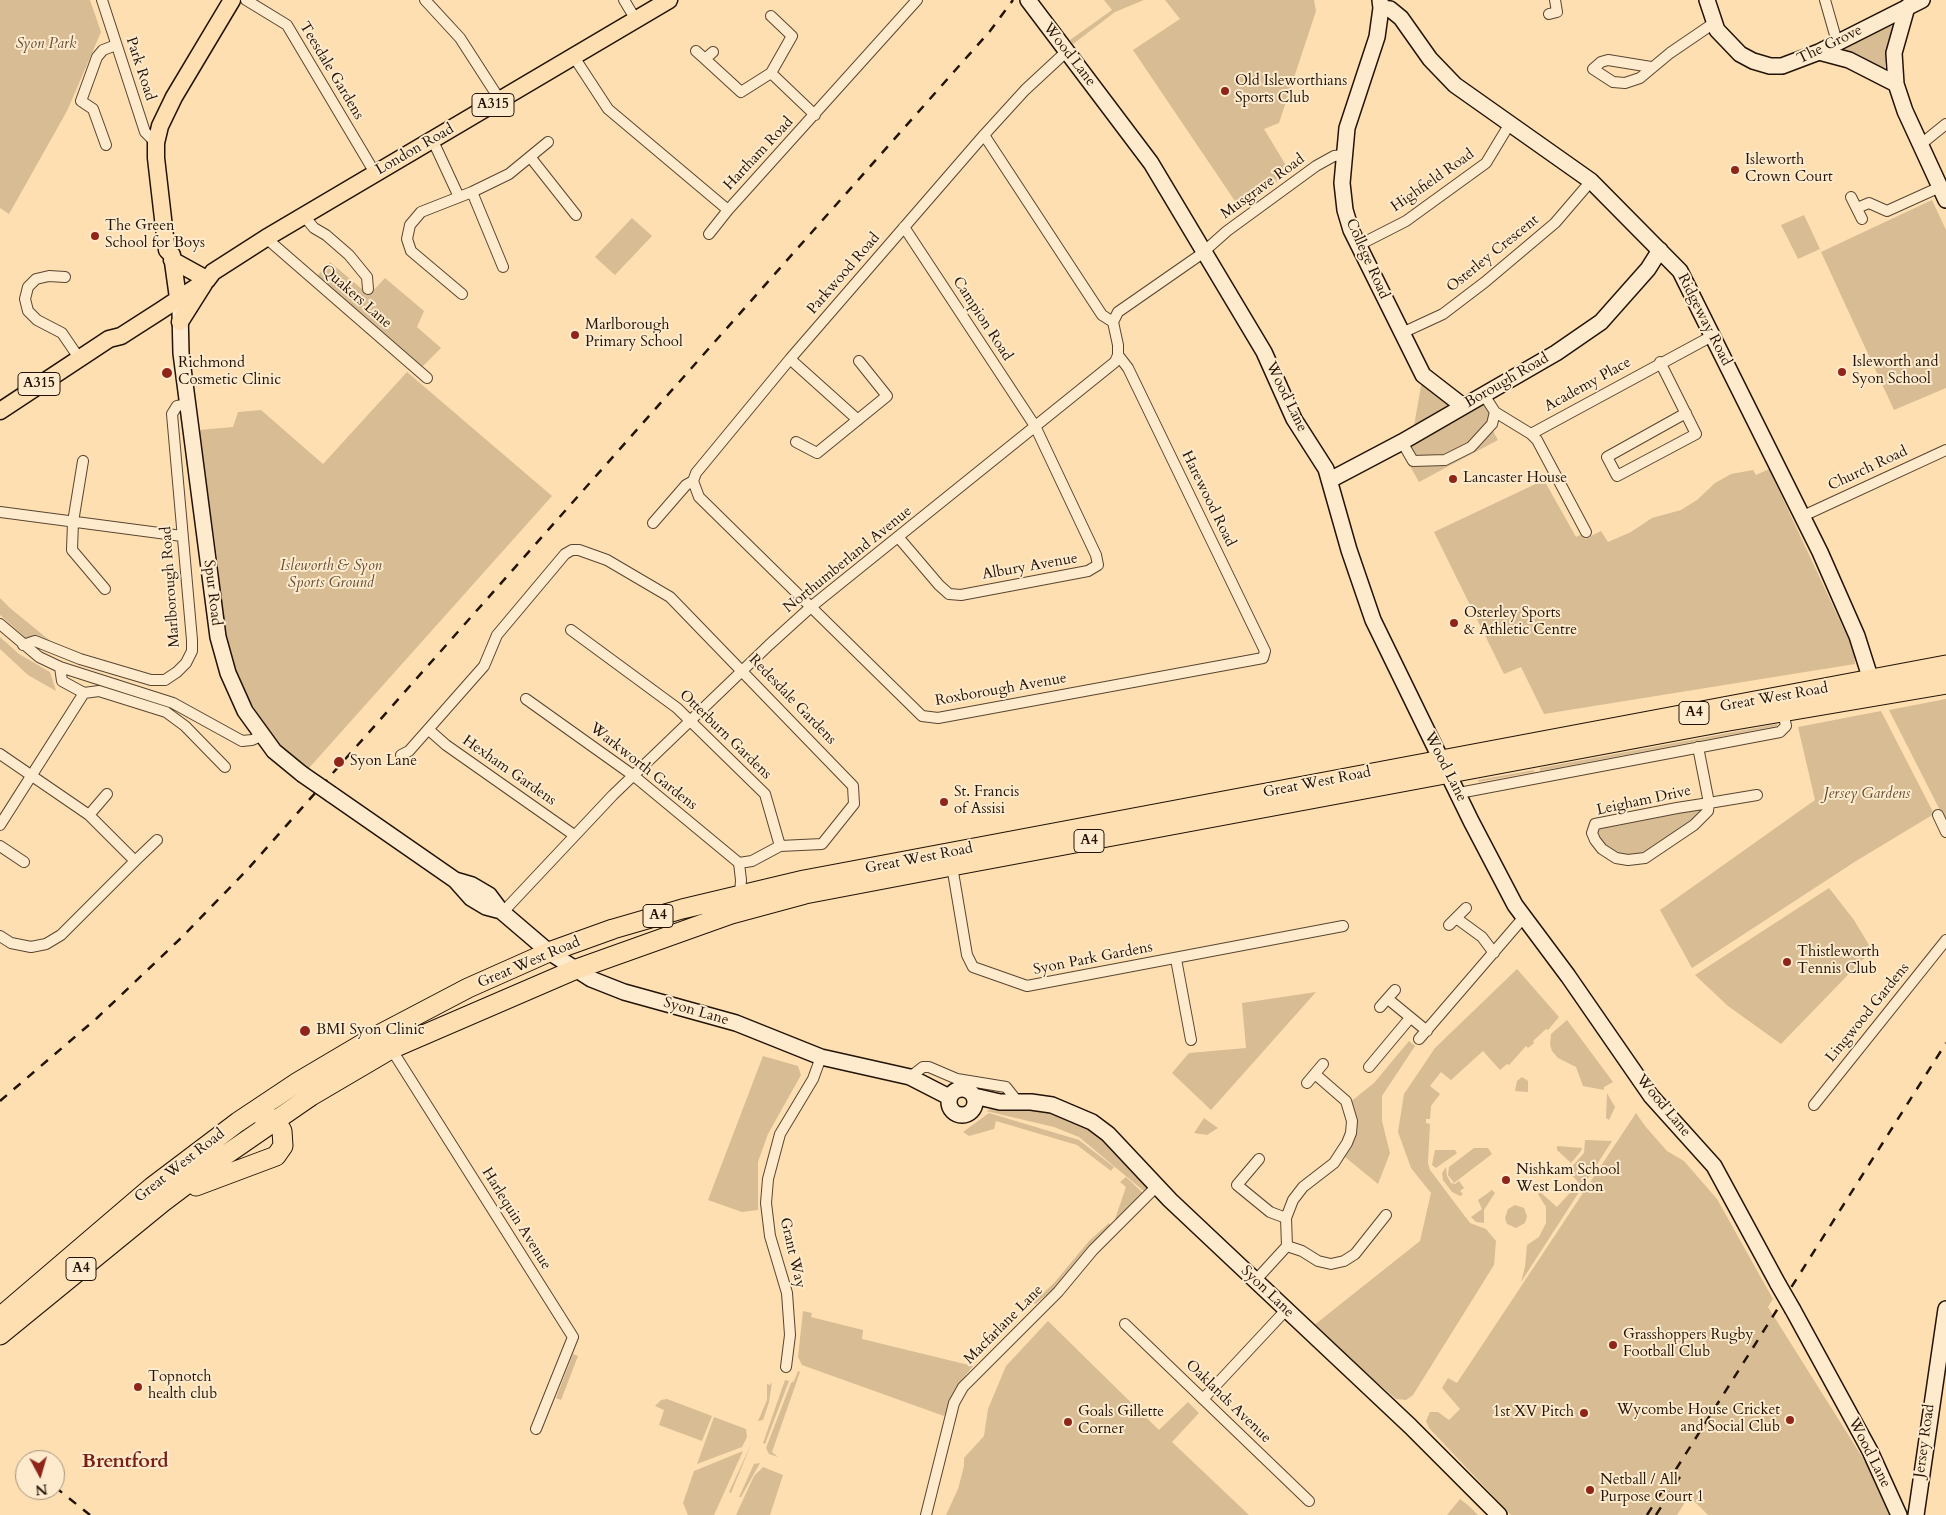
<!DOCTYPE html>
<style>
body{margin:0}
#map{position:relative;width:1946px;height:1515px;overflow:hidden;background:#fddfb1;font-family:Cardo,serif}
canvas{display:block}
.north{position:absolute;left:15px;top:1450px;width:50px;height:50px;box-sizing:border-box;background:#feeacc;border:1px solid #a6947d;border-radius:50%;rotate:174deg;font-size:14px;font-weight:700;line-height:20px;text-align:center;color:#221306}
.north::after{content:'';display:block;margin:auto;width:18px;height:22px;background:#8f2418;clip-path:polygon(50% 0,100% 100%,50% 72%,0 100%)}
</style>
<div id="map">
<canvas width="1946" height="1515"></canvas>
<div class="north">N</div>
</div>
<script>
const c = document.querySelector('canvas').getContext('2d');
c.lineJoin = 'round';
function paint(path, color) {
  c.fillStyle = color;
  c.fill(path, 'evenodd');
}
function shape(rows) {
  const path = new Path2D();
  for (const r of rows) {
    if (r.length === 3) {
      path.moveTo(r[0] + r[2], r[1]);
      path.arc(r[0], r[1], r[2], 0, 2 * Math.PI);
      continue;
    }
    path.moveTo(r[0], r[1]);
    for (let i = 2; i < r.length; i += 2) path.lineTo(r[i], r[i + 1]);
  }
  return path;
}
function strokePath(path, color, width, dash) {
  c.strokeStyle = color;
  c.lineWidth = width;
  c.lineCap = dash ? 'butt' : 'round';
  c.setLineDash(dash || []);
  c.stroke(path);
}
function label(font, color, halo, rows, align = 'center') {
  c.font = font + ' Cardo,serif';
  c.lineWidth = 4;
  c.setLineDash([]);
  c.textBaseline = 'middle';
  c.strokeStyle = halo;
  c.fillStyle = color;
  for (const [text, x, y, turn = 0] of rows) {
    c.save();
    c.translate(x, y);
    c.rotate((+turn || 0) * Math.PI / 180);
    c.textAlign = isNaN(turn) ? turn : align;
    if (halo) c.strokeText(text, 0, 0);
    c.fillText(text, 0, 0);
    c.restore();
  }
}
paint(shape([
 [0,0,90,0,101,32,67,111,9,214,0,208],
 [1104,0,1144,0,1115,12,1073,44,1070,40,1112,10],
 [1165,0,1314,0,1316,11,1279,123,1264,129,1290,172,1241,210,1133,50,1180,19],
 [1889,24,1893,28,1884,70,1845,53,1844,48],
 [1932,200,1946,230,1946,388,1894,410,1821,252],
 [1804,215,1820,249,1798,259,1781,225],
 [632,218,652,236,615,275,595,257],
 [330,262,369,295,385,278,424,311,417,327,441,348,421,368,316,277],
 [407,372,552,496,309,768,293,760,268,730,236,679,224,640,218,565,199,430,233,427,238,412,261,410,323,464],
 [1423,375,1463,406,1412,437],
 [1485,404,1490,414,1488,422,1498,440,1419,482,1401,450],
 [1769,469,1854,651,1855,664,1544,714,1521,667,1504,674,1434,532,1544,480,1576,537,1582,534,1585,539,1601,531,1608,542,1631,532,1652,518,1681,510,1697,500,1715,483,1731,474,1753,470,1756,475],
 [0,598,10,608,54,644,35,637,26,638,0,615],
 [0,637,19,654,50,672,56,691,28,675,0,649],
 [1946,699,1946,822,1889,710],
 [1881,711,1934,814,1856,861,1692,968,1660,910,1815,800,1798,727],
 [1777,724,1777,726,1540,771,1540,768],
 [1534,770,1534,772,1479,782,1478,780],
 [1701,808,1701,814,1697,817,1644,853,1634,855,1619,854,1606,847,1600,842,1596,831,1599,828],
 [1829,888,1854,920,1872,950,1781,1044,1728,1006,1695,975],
 [1517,969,1559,1017,1548,1030,1546,1029,1533,1041,1534,1043,1528,1048,1526,1046,1509,1065,1507,1064,1500,1070,1483,1051,1451,1080,1441,1072,1430,1086,1440,1094,1431,1106,1430,1119,1426,1119,1426,1123,1430,1124,1428,1163,1430,1170,1470,1223,1486,1229,1496,1241,1494,1265,1413,1395,1406,1400,1396,1399,1313,1326,1420,1241,1431,1193,1411,1168,1398,1132,1404,1094,1435,1048],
 [1316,992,1211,1110,1172,1073,1189,1053,1246,1048,1242,1003],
 [1567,1020,1613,1082,1604,1087,1604,1090,1583,1086,1576,1067,1558,1058,1552,1051,1550,1045,1551,1034],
 [1409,1041,1415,1046,1382,1096,1382,1121,1390,1153,1378,1184,1345,1157,1353,1138,1349,1103,1374,1083],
 [763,1056,798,1066,801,1075,768,1134,758,1162,758,1210,742,1212,708,1200],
 [1522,1077,1528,1081,1528,1092,1515,1091,1517,1081],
 [1607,1093,1615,1107,1609,1120,1606,1118],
 [994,1108,1044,1108,1092,1126,1148,1185,1148,1189,1145,1192,1079,1137,1054,1127,986,1111],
 [989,1113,1079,1140,1114,1167,1111,1171,1077,1145,996,1121,994,1129,969,1136,963,1132],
 [1636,1113,1645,1126,1667,1151,1684,1161,1717,1199,1773,1299,1768,1307,1891,1503,1891,1515,1708,1515,1689,1496,1677,1515,1511,1515,1429,1428,1426,1421,1430,1412,1438,1412,1449,1420,1460,1409,1442,1388,1448,1378,1457,1383],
 [1204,1118,1218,1128,1207,1135,1194,1133],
 [1585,1140,1612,1141,1521,1282,1525,1267,1527,1245,1539,1237,1546,1223,1546,1207,1538,1194,1540,1192,1557,1207,1579,1183,1568,1171,1584,1153],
 [1557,1146,1582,1148,1581,1151,1571,1163,1557,1150],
 [1474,1148,1488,1148,1492,1154,1454,1183,1448,1175,1449,1167],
 [1435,1150,1455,1150,1457,1153,1436,1168,1432,1165],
 [1446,1167,1447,1176,1451,1183,1455,1184,1459,1181,1464,1188,1460,1191,1463,1194,1460,1196,1452,1192,1443,1180,1442,1173],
 [1126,1177,1143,1193,1140,1199,1118,1222,1115,1219,1126,1187,1120,1182],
 [1492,1190,1495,1193,1484,1210,1484,1223,1476,1222,1471,1217,1482,1209,1478,1200],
 [1515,1205,1524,1208,1527,1216,1525,1223,1516,1228,1507,1224,1505,1218,1508,1209],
 [1109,1223,1112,1227,1083,1253,1058,1286,1035,1304,1033,1303,1054,1283,1089,1241],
 [803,1311,812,1313,811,1317,863,1330,862,1339,973,1366,958,1385,944,1416,802,1365,798,1357],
 [1048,1321,1159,1430,1188,1402,1199,1413,1172,1442,1249,1515,946,1515,958,1489,964,1466,964,1458,984,1436,988,1409,1006,1366],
 [573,1354,578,1356,561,1400,556,1398],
 [798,1371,800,1372,772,1452,778,1457,769,1454,766,1448,791,1383,794,1381],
 [785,1380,789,1381,765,1444,763,1443],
 [772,1382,769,1402,763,1420,758,1421,767,1400,767,1384,770,1385],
 [667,1399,712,1416,702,1441,659,1425,664,1410,655,1406,661,1400],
 [714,1417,746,1429,747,1437,742,1447,697,1464],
 [752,1442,731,1493,729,1492],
 [743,1451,714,1515,688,1515,683,1503,694,1471],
 [760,1463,741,1497,739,1497,754,1464],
 [763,1467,783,1475,770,1515,736,1515,754,1476],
 [1460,1499,1469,1506,1478,1515,1447,1515]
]), '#d8bc94');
const street = shape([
 [102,0,145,132,156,143],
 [246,0,287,25,375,173],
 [425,0,460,38,500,100],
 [624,0,636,20],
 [1825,0,1837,42],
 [1549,14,1557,12,1555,0],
 [771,16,792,36,771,73,815,115],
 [696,51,705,59],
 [713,52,705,59,741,92,771,73],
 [574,57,608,109,728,210,917,0],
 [1651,67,1608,60,1601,62,1593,69,1613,82,1625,83,1640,78,1670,53,1714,23],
 [984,135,1102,315,1113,322],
 [433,141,459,197],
 [106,145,93,109,81,101,97,57,103,50,116,45],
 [1920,145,1946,124],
 [531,158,576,215],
 [472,192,503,267],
 [1851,197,1862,219],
 [1857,208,1869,203,1887,211,1940,187],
 [304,216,314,228,326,235,349,255,367,277,368,289],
 [709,234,728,210],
 [266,238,427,378],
 [1359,245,1406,221,1486,163,1509,125],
 [65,277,49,276,36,279,28,287,25,299,28,311,37,320,62,333,79,358],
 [462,294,411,251,407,239,410,225,421,212,472,192,509,174,548,142],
 [1402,333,1443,314,1485,282,1555,223,1591,181],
 [790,359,858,420],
 [1660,362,1696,434,1617,476,1607,457,1686,413],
 [1484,395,1495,412,1531,434,1537,440,1586,532],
 [1531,434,1712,336],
 [796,442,817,453,887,396,859,361],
 [1402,442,1413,461,1445,460,1471,447,1492,424,1495,412],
 [83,461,73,522,72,550,105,589],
 [693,481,699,497,922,716,938,718,1263,658,1265,651,1128,368,1118,355],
 [0,512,182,536],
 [1803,516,1946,450],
 [653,523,686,485,693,481,696,473,790,359,984,135,1025,90,1067,51],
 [899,538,939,585,949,594,961,595,1088,571,1098,565,1096,555,1035,426,904,227],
 [0,624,39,657,60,667,173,703,242,741,252,740,263,735],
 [571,630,677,708,765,794,780,846],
 [23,645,35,641,80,659,151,680,165,680,177,672,186,663,192,651,192,640,172,414,177,406,188,404],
 [84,693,99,691,166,712,185,726,225,767],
 [526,699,634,776,739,863],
 [429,730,446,745,574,835],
 [1698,747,1709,803,1708,811,1694,825,1645,858,1628,860,1616,858,1602,849,1595,840,1592,833,1595,824,1677,808,1709,803,1757,795],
 [0,754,89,815,135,861,61,935,46,944,31,947,11,943,0,936],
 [401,755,409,751,484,666,497,635,565,554,572,550,579,550,607,560,670,597,853,786,854,804,822,844,780,846,752,861,739,863],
 [1459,793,1780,732,1786,726,1783,711],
 [89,815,107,794],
 [1938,815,1946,832],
 [0,825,84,693,62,681,60,667],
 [0,846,24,862],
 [135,861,157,840],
 [739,863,741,880,740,895],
 [952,866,967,955,973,967,1027,986,1343,926],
 [503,912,613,795,769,645,812,606,1115,362,1118,355,1118,345,1113,322,1118,312,1200,255,1227,231,1316,166,1334,156,1343,155],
 [1456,918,1482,937,1494,953],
 [1449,925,1466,908],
 [1176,959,1191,1040],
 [1388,999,1427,1031],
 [1380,1007,1395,990],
 [1419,1039,1524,917],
 [390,1047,573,1337,536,1429],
 [1369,1067,1410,1018],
 [910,1077,923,1067,929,1067,957,1079,1006,1087,1018,1102],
 [1307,1083,1323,1064],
 [1814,1105,1946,940],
 [1259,1159,1237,1185,1270,1212,1286,1218],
 [1287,1246,1302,1251,1318,1261,1331,1264,1344,1261,1355,1254,1386,1215],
 [1255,1281,1287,1246,1286,1218,1293,1200,1303,1187,1334,1163,1347,1143,1351,1133,1352,1121,1346,1101,1315,1074],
 [1125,1324,1309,1501],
 [786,1367,790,1335,787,1293,770,1236,766,1203,768,1179,780,1134,813,1079,821,1057],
 [1203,1399,1286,1310],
 [926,1515,954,1403,963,1387,1058,1292,1093,1250,1157,1186]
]);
const secondary = shape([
 [1028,0,1151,163,1264,352,1294,419,1326,469,1349,550,1373,620,1471,821,1515,905,1568,976,1651,1096,1714,1166,1778,1284],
 [1380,0,1381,8,1377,37,1347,128,1342,183,1345,210,1351,230,1423,375,1463,406],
 [1707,0,1717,30,1740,54,1753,61,1770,66,1782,66,1819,52,1922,0],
 [1907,7,1894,53,1896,84,1905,111,1946,200],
 [1381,8,1390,9,1401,18,1430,59,1455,85,1591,181,1680,271,1820,552,1857,636,1871,680],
 [1819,52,1849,60,1896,84],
 [180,311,181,353,218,637,228,673,245,711,274,751,302,774],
 [1330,480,1402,442,1556,353,1601,322,1648,269,1660,250],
 [331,794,455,880,471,898,486,907,501,911,549,952,591,979,624,992,736,1023,821,1057,910,1077,949,1097],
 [455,880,472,885,489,895,501,911],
 [962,1102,13],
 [974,1096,1000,1102,1031,1102,1052,1105,1092,1122,1108,1134,1170,1200,1410,1426,1499,1515],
 [1793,1310,1870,1451,1899,1515],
 [1916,1515,1946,1309]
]);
const primary = shape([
 [172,260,201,276],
 [178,298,172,255,167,250,165,236,156,158,156,143,160,126,174,97,232,0],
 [180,322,204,284],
 [0,411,109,339,121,336,160,311,207,280,213,272,266,238,669,0]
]);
const highway = shape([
 [196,1186,276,1156,283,1146,282,1131,275,1119,263,1117],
 [0,1317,152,1187,238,1122,298,1082,369,1040,468,988,549,952,613,929,682,909,804,880,1946,665],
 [0,1335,163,1202,224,1156,311,1096,391,1049,574,970,731,914,805,894,952,866,1729,721,1946,684]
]);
strokePath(street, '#594631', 12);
strokePath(secondary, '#221306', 18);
strokePath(primary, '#221306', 19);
strokePath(highway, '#221306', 21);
strokePath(street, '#feeacc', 10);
strokePath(secondary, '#feeacc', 15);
strokePath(primary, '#fddfb1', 16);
strokePath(highway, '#fddfb1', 19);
strokePath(shape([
 [0,1101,97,1018,180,939,247,870,990,31,1013,0],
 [55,1487,90,1515],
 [1647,1515,1946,1043],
 [1656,1515,1683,1472]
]), '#221306', 2.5, [9, 9]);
const secondaryBridge = shape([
 [302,774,331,794],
 [1778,1284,1793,1310]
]);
strokePath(secondaryBridge, '#221306', 18, []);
strokePath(secondaryBridge, '#feeacc', 15);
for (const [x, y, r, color] of [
 [1225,91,5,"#8f2418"],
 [1735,170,5,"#8f2418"],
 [95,236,5,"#8f2418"],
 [575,335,5,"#8f2418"],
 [1842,372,5,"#8f2418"],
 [167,373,6,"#8f2418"],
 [1453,479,5,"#8f2418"],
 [1454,623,5,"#8f2418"],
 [339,762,6,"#8f2418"],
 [944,802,5,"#8f2418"],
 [1787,962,5,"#8f2418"],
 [305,1031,6,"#8f2418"],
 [1506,1180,5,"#8f2418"],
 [1613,1345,5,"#8f2418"],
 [138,1387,5,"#8f2418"],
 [1584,1413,5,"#8f2418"],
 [1790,1420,5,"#8f2418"],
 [1068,1422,5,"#8f2418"],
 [1590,1490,5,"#8f2418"]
]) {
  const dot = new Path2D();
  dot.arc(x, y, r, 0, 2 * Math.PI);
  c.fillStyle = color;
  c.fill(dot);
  strokePath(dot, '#feeacc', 2);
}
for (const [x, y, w] of [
 [493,105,42],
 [39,384,42],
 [1694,713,30],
 [1089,841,30],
 [658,916,30],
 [81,1269,30]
]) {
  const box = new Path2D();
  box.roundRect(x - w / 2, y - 11.5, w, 23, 4);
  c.fillStyle = '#feeacc';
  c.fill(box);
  strokePath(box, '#221306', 1);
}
label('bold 14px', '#221306', null, [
 ["A315",493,105],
 ["A315",39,384],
 ["A4",1694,713],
 ["A4",1089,841],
 ["A4",658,916],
 ["A4",81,1269]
]);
label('italic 15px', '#624e38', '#feeacc', [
 ["Syon Park",46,45],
 ["Isleworth & Syon",331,567],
 ["Sports Ground",331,584],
 ["Jersey Gardens",1867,795]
]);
label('15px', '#221306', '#feeacc', [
 ["The Grove",1830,45,-26],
 ["Wood Lane",1069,55,52],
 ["Park Road",140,69,72],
 ["Teesdale Gardens",331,71,59],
 ["London Road",415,150,-30],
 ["Hartham Road",759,154,-47],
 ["Highfield Road",1433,181,-35],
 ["Musgrave Road",1263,187,-36],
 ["Osterley Crescent",1493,254,-39],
 ["College Road",1367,259,66],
 ["Parkwood Road",844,274,-49],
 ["Quakers Lane",356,297,41],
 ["Campion Road",982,319,57],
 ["Ridgeway Road",1704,320,63],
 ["Borough Road",1507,381,-30],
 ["Academy Place",1588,385,-29],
 ["Wood Lane",1286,397,64],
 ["Church Road",1868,469,-25],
 ["Harewood Road",1208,499,64],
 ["Northumberland Avenue",848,560,-39],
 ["Albury Avenue",1030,567,-10],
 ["Marlborough Road",171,587,-94],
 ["Spur Road",212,593,83],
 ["Roxborough Avenue",1001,690,-10],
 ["Great West Road",1774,698,-10],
 ["Redesdale Gardens",792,700,46],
 ["Otterburn Gardens",725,735,44],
 ["Warkworth Gardens",643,767,38],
 ["Wood Lane",1445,767,63],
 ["Hexham Gardens",509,771,35],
 ["Great West Road",1317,783,-11],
 ["Leigham Drive",1644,801,-12],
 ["Great West Road",919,859,-11],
 ["Syon Park Gardens",1093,959,-11],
 ["Great West Road",529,963,-23],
 ["Syon Lane",696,1012,16],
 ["Lingwood Gardens",1868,1013,-51],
 ["Wood Lane",1663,1106,50],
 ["Great West Road",180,1166,-38],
 ["Harlequin Avenue",516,1219,58],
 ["Grant Way",792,1253,77],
 ["Syon Lane",1267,1292,44],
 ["Macfarlane Lane",1004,1325,-45],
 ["Oaklands Avenue",1228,1402,44],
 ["Jersey Road",1925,1441,-82],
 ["Wood Lane",1869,1453,63]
]);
label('15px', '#221306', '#feeacc', [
 ["Old Isleworthians",1235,82],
 ["Sports Club",1235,99],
 ["Isleworth",1745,161],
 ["Crown Court",1745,178],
 ["The Green",105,227],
 ["School for Boys",105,244],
 ["Marlborough",585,326],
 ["Primary School",585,343],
 ["Isleworth and",1852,363],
 ["Syon School",1852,380],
 ["Richmond",178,364],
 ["Cosmetic Clinic",178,381],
 ["Lancaster House",1463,479],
 ["Osterley Sports",1464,614],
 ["& Athletic Centre",1464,631],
 ["Syon Lane",350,762],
 ["St. Francis",954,793],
 ["of Assisi",954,810],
 ["Thistleworth",1797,953],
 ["Tennis Club",1797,970],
 ["BMI Syon Clinic",316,1031],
 ["Nishkam School",1516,1171],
 ["West London",1516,1188],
 ["Grasshoppers Rugby",1623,1336],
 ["Football Club",1623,1353],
 ["Topnotch",148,1378],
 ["health club",148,1395],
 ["Wycombe House Cricket",1780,1411,"right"],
 ["and Social Club",1780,1428,"right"],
 ["Goals Gillette",1078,1413],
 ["Corner",1078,1430],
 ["1st XV Pitch",1574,1413,"right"],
 ["Netball / All",1600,1481],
 ["Purpose Court 1",1600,1498]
], 'left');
label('bold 20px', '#7a1f14', '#feeacc', [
 ["Brentford",125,1462]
]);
</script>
